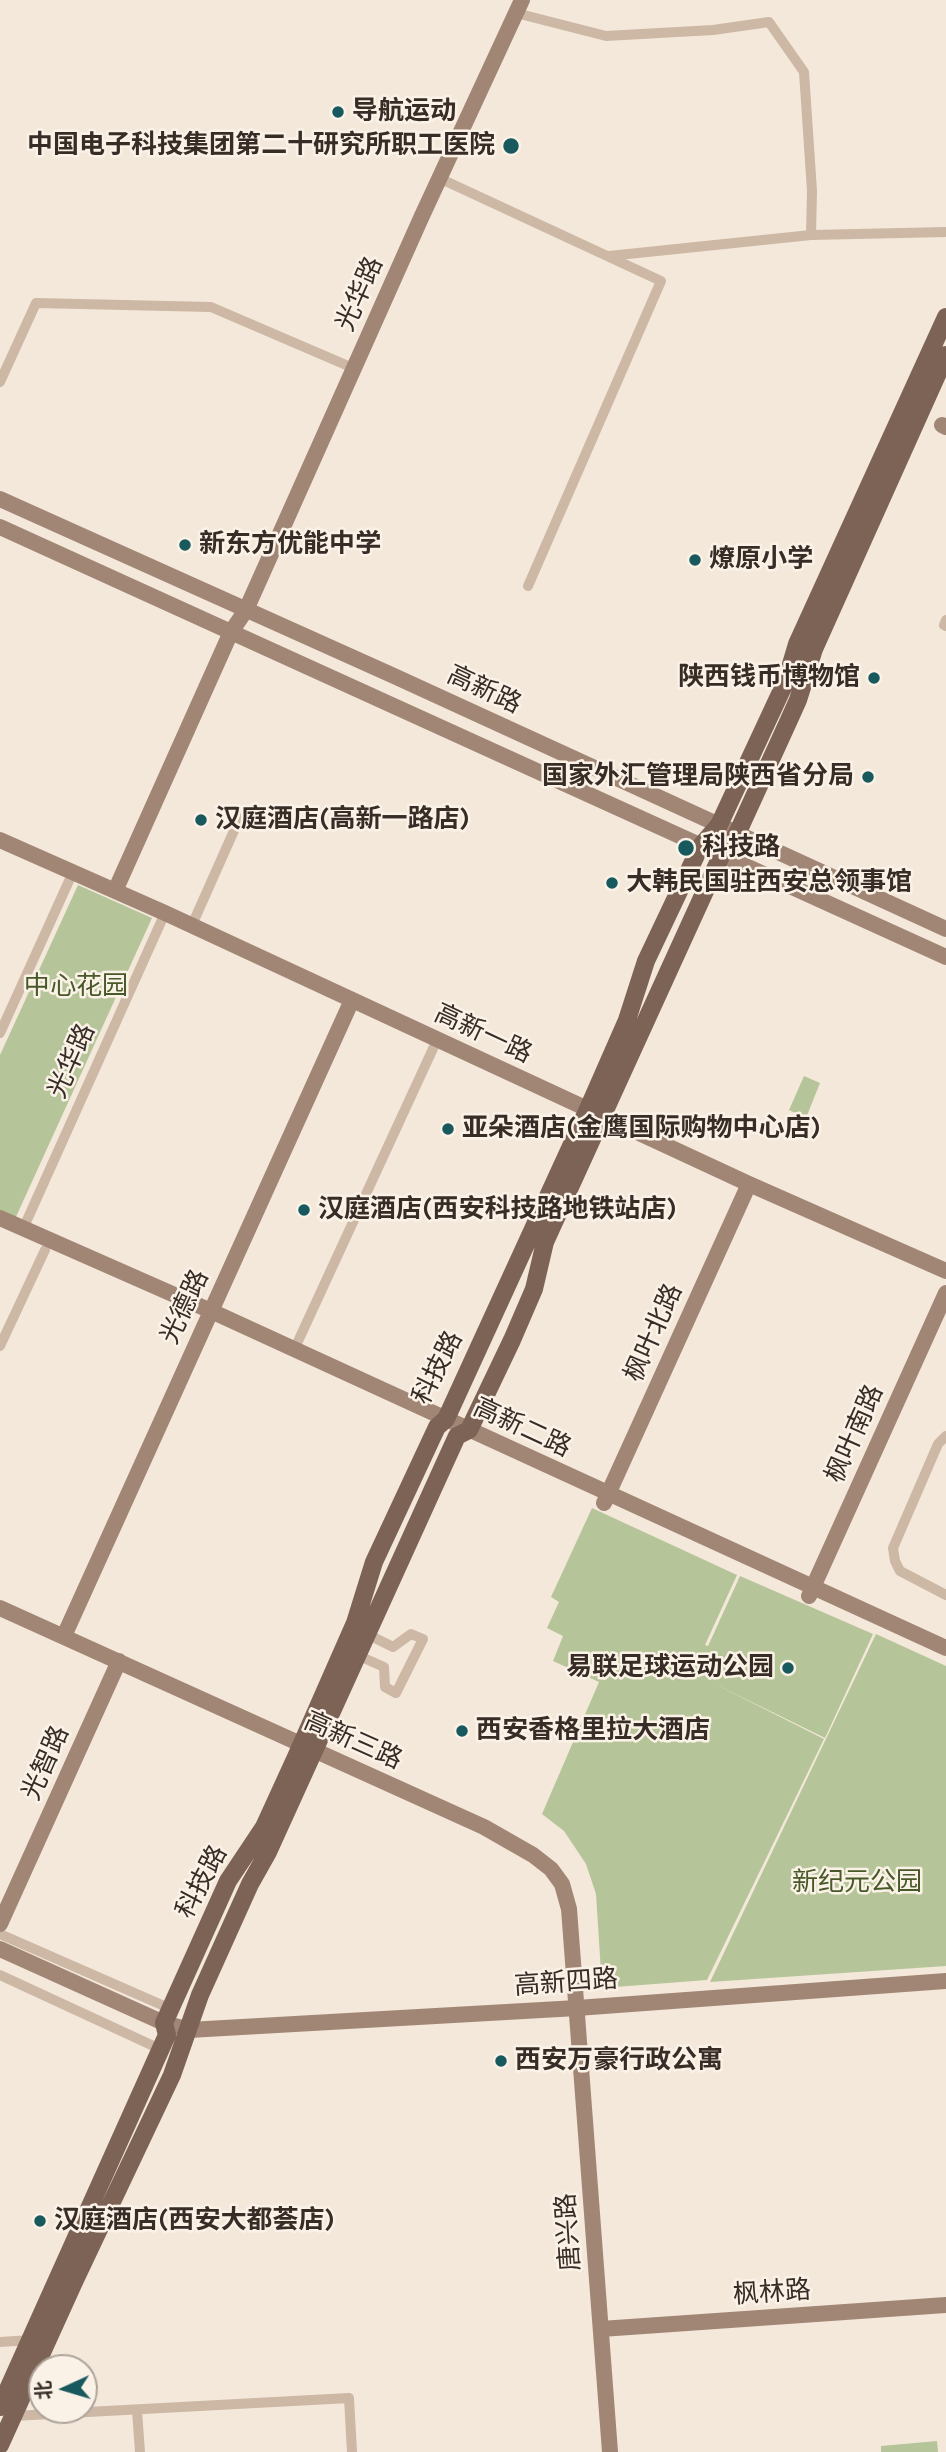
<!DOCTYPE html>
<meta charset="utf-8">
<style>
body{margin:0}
#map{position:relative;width:946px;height:2452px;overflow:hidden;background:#f4e8da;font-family:Karla,"Noto Sans SC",sans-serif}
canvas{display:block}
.north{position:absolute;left:28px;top:2354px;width:70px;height:70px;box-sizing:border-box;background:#fbf2e7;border:2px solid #ada39a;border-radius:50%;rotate:266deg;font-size:19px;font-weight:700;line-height:28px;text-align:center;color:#382c27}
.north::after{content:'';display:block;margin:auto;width:24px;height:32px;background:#18595e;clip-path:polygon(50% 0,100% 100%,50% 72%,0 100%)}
</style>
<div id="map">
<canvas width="946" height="2452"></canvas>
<div class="north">北</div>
</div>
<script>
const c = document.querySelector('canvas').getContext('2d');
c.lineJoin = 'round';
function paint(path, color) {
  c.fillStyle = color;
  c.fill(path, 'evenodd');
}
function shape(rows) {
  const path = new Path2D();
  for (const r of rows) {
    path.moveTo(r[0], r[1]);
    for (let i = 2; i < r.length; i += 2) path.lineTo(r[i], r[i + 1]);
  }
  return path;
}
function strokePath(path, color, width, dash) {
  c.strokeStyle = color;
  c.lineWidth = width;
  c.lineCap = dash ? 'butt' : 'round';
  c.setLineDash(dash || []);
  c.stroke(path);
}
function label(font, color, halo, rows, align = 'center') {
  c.font = font + ' Karla,"Noto Sans SC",sans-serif';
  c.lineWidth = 5;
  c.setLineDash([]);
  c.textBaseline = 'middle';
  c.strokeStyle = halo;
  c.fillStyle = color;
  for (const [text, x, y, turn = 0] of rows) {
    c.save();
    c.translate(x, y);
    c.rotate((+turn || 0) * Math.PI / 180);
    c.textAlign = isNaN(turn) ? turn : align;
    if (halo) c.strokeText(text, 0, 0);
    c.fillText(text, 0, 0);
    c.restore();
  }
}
paint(shape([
 [78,885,152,918,15,1219,0,1212,0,1055],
 [804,1076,820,1083,806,1118,789,1110],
 [592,1508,737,1575,705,1645,708,1646,740,1576,873,1634,825,1738,713,1683,824,1739,707,1980,602,1988,596,1894,586,1864,564,1831,542,1814,599,1682,553,1661,563,1636,547,1628,559,1602,551,1597],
 [876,1634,946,1666,946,1966,710,1982],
 [937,2441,938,2452,881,2452,881,2446]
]), '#b6c599');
strokePath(shape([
 [516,13,606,36,713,30,769,22,804,72,812,191,811,235],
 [439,178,661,281,528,586],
 [609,256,811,235,946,232],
 [0,382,36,303,211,307,353,368],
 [946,620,944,625,946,626],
 [192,925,241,815],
 [0,1033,73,872],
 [23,1229,165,913],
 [0,1346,45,1250],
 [294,1350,437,1040],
 [946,1436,938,1444,893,1548,895,1561,900,1571,946,1595],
 [357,1655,384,1667,385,1687,396,1693,423,1639,411,1634,393,1647,367,1634],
 [0,1934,171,2009],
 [0,1975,160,2049],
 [0,2342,31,2340],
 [137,2411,140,2452],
 [13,2416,349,2398,352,2452]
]), '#cdb7a5', 10);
strokePath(shape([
 [942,425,946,427],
 [0,499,394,676,946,929],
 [0,527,946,957],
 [0,840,165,913,749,1184,946,1271],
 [115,891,231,632,246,610,421,218,522,0],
 [0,1218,211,1311,946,1648],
 [604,1503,749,1184],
 [809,1596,946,1293],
 [0,1608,484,1827,533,1855,551,1869,562,1884,569,1909,610,2452],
 [64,1636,352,1000],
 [0,1924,119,1661],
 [0,1949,164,2023,189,2030,577,2008,946,1981],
 [601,2329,946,2305]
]), '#a18676', 16);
strokePath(shape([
 [0,2407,167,2035,164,2023,228,1881,264,1827,296,1757,355,1623,374,1562,437,1427,446,1419,588,1109,627,1020,646,961,700,847,719,825,786,681,797,644,946,317],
 [0,2445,74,2282,172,2075,200,1995,250,1884,268,1852,457,1436,469,1430,512,1340,534,1289,545,1242,721,856,737,834,789,720,798,700,814,649,946,355]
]), '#7c6356', 18);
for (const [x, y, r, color] of [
 [338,112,7,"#18595e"],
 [511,146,9,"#18595e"],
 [185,545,7,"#18595e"],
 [695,560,7,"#18595e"],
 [874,678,7,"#18595e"],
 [868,777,7,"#18595e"],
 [201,820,7,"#18595e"],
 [686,848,9,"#18595e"],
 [612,883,7,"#18595e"],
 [448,1129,7,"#18595e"],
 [304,1210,7,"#18595e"],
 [788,1668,7,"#18595e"],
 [462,1731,7,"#18595e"],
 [501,2061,7,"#18595e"],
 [40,2221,7,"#18595e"]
]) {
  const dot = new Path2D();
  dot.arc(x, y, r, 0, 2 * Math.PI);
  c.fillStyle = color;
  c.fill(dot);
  strokePath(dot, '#fbf2e7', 2.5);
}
label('bold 26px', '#382c27', '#fbf2e7', [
 ["导航运动",352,112],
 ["中国电子科技集团第二十研究所职工医院",495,146,"right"],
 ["新东方优能中学",199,545],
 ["燎原小学",709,560],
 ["陕西钱币博物馆",860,678,"right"],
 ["国家外汇管理局陕西省分局",854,777,"right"],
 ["汉庭酒店(高新一路店)",215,820],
 ["科技路",702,848],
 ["大韩民国驻西安总领事馆",626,883],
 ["亚朵酒店(金鹰国际购物中心店)",462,1129],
 ["汉庭酒店(西安科技路地铁站店)",318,1210],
 ["易联足球运动公园",774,1668,"right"],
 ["西安香格里拉大酒店",476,1731],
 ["西安万豪行政公寓",515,2061],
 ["汉庭酒店(西安大都荟店)",54,2221]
], 'left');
label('26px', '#382c27', '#fbf2e7', [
 ["光华路",360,294,-66],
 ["高新路",484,690,25],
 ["高新一路",483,1034,25],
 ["光华路",72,1061,-66],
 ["光德路",185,1307,-65],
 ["枫叶北路",654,1333,-66],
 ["科技路",438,1368,-63],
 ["高新二路",522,1428,25],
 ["枫叶南路",855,1434,-66],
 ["高新三路",353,1741,24],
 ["光智路",46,1763,-66],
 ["科技路",202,1882,-62],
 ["高新四路",566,1983,-4],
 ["唐兴路",569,2232,-94],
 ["枫林路",772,2293,-4]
]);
label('26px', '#475928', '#fbf2e7', [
 ["中心花园",76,987],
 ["新纪元公园",857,1883]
]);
</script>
